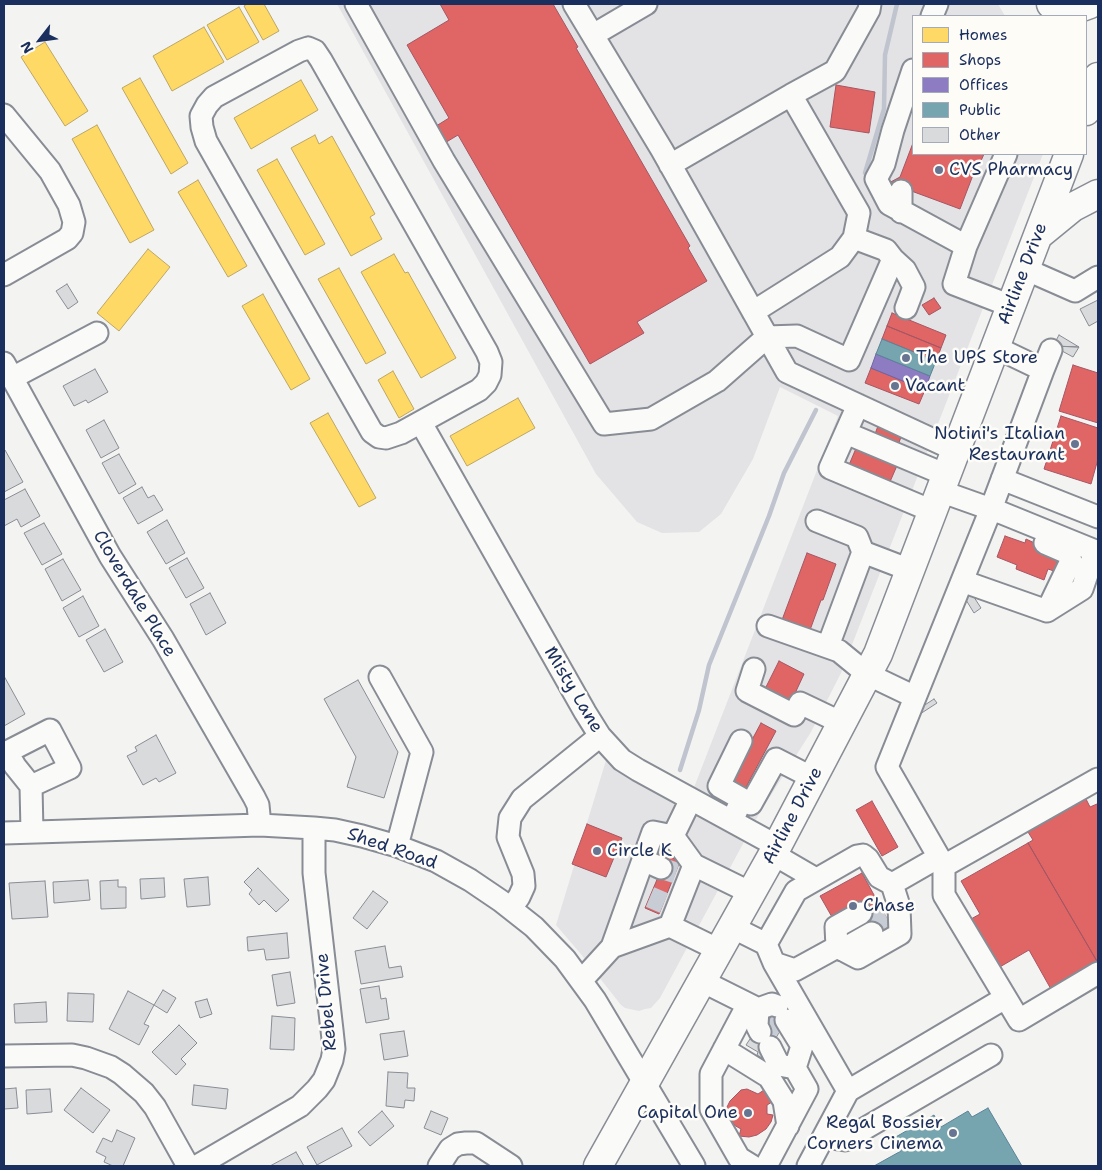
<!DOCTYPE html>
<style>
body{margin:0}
#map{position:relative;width:1102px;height:1170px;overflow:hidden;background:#f3f3f2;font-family:"Shantell Sans",sans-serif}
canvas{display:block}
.frame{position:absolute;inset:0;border:5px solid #1b2f5e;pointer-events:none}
.legend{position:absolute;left:912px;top:15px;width:175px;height:140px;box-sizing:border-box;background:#fdfcf7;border:1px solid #a3aaba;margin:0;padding:6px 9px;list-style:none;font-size:15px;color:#1b2f5e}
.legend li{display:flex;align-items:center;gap:10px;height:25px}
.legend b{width:25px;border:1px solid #a3aaba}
.north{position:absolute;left:15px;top:15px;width:50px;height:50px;-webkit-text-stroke:4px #fdfcf7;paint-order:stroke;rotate:240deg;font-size:14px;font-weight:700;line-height:20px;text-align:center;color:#1b2f5e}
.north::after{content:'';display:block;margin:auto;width:18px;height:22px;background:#1b2f5e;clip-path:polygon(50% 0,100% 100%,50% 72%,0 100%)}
</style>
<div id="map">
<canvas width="1102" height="1170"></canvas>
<div class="frame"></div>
<ul class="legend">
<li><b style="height:14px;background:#ffd966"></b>Homes</li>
<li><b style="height:14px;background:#e06666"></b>Shops</li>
<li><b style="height:14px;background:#8e7cc3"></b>Offices</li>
<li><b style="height:14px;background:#76a5af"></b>Public</li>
<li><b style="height:14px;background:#d9dadb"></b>Other</li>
</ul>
<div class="north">N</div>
</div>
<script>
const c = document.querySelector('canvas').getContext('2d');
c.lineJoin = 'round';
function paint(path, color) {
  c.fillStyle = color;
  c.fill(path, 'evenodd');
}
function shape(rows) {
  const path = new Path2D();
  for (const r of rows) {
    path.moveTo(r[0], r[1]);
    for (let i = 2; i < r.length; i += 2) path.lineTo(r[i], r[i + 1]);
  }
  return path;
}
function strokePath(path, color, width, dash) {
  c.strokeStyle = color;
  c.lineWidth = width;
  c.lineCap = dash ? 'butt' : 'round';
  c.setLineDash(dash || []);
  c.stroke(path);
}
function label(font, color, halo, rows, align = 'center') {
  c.font = font + ' "Shantell Sans",sans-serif';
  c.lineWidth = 5;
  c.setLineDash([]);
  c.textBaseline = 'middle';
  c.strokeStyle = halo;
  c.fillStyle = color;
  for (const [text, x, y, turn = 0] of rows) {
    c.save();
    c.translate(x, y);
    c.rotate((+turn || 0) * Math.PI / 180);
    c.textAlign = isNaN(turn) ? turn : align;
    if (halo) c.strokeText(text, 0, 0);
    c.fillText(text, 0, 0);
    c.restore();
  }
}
paint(shape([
 [337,4,998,4,1005,16,913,16,913,154,1043,154,841,673,811,732,759,814,660,998,651,1008,645,1009,639,1011,625,1008,621,1005,580,953,556,925,607,757,693,790,838,416,780,387,753,459,721,514,699,532,662,533,637,522,596,474]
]), '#e3e3e5');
const homes = shape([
 [247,4,264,4,279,31,263,40,244,6,247,4],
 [239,7,259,42,227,60,207,25,239,7],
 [204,27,224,62,172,91,153,56,204,27],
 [45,42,88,111,65,126,21,57,45,42],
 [140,78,188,163,171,174,122,88,140,78],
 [301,80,318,110,251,149,234,118,301,80],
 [97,125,154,230,130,243,72,139,97,125],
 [315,135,319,144,332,136,375,214,370,217,382,239,351,256,291,148,315,135],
 [277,159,325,244,305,255,257,170,277,159],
 [198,180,247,266,228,277,178,192,198,180],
 [148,249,170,267,119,331,97,313,148,249],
 [394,254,405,273,408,272,456,358,421,378,361,272,394,254],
 [339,268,386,353,366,364,318,279,339,268],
 [263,294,310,379,291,390,242,306,263,294],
 [393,371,414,409,399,418,378,380,393,371],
 [518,398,535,428,467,466,450,436,518,398],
 [328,413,376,498,359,507,310,423,328,413]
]);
paint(homes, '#ffd966');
strokePath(homes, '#bba664', 1);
const shops = shape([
 [440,4,553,4,578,47,576,48,690,246,688,248,707,281,637,322,644,333,590,364,458,135,443,144,433,128,449,118,407,45,449,20,440,4],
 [836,85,875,92,869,133,830,127,836,85],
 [913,143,913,154,984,154,980,163,978,162,960,209,906,189,893,195,887,184,900,177,913,143],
 [934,298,941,308,929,315,922,305,934,298],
 [892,313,946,335,941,348,887,326,892,313],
 [887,326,941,348,936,361,882,339,887,326],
 [1073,365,1098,373,1098,423,1059,411,1073,365],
 [871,368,925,390,919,404,865,383,871,368],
 [1061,416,1098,428,1098,459,1091,484,1044,469,1061,416],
 [878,426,901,437,898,445,875,434,878,426],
 [857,446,899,461,889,484,849,465,857,446],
 [1005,536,1025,543,1026,539,1060,555,1054,571,1048,569,1044,580,1016,569,1017,565,997,557,1005,536],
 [807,553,836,564,823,600,821,600,810,630,782,620,807,553],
 [779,661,804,674,791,702,765,689,779,661],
 [761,723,776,731,745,789,730,781,761,723],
 [1086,799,1090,807,1097,804,1098,806,1098,963,1028,843,1033,840,1028,832,1086,799],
 [872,801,898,847,882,856,856,810,872,801],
 [587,824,622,838,606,877,572,864,587,824],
 [1028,843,1098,963,1052,991,1029,950,998,968,971,919,980,914,961,881,1028,843],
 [667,856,680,861,659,914,645,908,667,856],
 [862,873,891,926,873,935,860,911,836,924,820,896,862,873],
 [770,1086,777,1099,767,1105,767,1114,773,1115,771,1122,766,1129,757,1135,749,1137,739,1136,741,1129,734,1125,729,1116,727,1107,730,1101,741,1090,747,1089,758,1094,770,1086]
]);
paint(shops, '#e06666');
strokePath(shops, '#a55664', 1);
const offices = shape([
 [876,354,930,376,925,390,871,368,876,354]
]);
paint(offices, '#8e7cc3');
strokePath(offices, '#6c65a5', 1);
const public = shape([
 [882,339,936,361,930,376,876,354,882,339],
 [988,1108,1022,1166,874,1166,901,1151,894,1138,934,1115,941,1127,968,1111,972,1117,988,1108]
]);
paint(public, '#76a5af');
strokePath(public, '#5b8297', 1);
strokePath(shape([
 [865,173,884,109,885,55,897,4],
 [680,770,699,710,709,665,769,516,784,473,816,410]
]), '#c0c4ce', 4.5);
const building = shape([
 [67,284,78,302,68,309,56,291,67,284],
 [1098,300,1098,321,1089,326,1080,309,1098,300],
 [1059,335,1079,347,1053,346,1059,335],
 [1053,346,1079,347,1073,357,1053,346],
 [95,369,108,392,88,403,86,400,74,406,63,386,95,369],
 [104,420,119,448,101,458,86,430,104,420],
 [4,450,5,450,23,482,4,492,4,450],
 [119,454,136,484,119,494,102,463,119,454],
 [142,487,148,498,154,495,163,510,138,524,123,498,142,487],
 [25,489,40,516,21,527,17,519,4,526,4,500,25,489],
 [167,520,185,553,166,564,147,532,167,520],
 [44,523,62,554,42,565,24,533,44,523],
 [187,558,204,588,186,598,169,568,187,558],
 [63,559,81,590,62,601,45,569,63,559],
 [970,591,981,608,974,613,963,595,970,591],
 [210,593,226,623,206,635,190,604,210,593],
 [83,596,99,626,79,637,63,608,83,596],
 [105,629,123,662,104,672,86,640,105,629],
 [4,676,25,714,4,726,4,676],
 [358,680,398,752,384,798,347,787,356,757,324,699,358,680],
 [934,699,937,703,917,716,914,712,934,699],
 [156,735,176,773,159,782,156,778,143,785,127,756,137,751,135,747,156,735],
 [258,868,289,900,276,912,264,900,259,905,249,894,252,890,244,882,258,868],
 [208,877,210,905,187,907,184,879,208,877],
 [164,878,165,897,141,899,140,879,164,878],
 [88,880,90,900,54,903,53,882,88,880],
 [118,880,118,887,126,887,126,908,101,909,100,881,118,880],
 [45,881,48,917,12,919,9,883,45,881],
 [373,891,388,902,367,929,353,918,373,891],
 [287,933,289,958,266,960,264,949,248,951,247,937,287,933],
 [385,946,389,968,401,966,403,977,361,984,355,951,385,946],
 [290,972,295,1003,277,1006,272,975,290,972],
 [379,986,381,999,386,998,389,1019,366,1023,360,989,379,986],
 [163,990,176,998,167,1013,154,1005,163,990],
 [128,991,154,1005,144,1024,149,1026,139,1045,109,1029,128,991],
 [68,993,94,994,93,1022,67,1021,68,993],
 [207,999,212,1014,200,1018,195,1002,207,999],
 [46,1002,47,1022,15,1023,14,1004,46,1002],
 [777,1006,789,1015,764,1059,757,1055,758,1052,746,1045,750,1039,765,1028,777,1006],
 [272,1016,295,1018,294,1050,270,1049,272,1016],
 [179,1025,197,1043,181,1059,186,1064,176,1075,152,1052,179,1025],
 [404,1031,408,1056,384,1060,380,1034,404,1031],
 [388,1072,408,1073,407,1088,415,1088,414,1101,405,1100,404,1108,386,1106,388,1072],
 [194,1085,228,1089,226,1109,192,1105,194,1085],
 [16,1088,18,1108,4,1109,4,1089,16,1088],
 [81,1088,110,1110,93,1133,64,1110,81,1088],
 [50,1089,52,1112,27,1114,26,1090,50,1089],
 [382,1111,394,1126,370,1146,358,1132,382,1111],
 [431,1111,448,1118,441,1135,424,1128,431,1111],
 [342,1128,352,1146,317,1165,307,1147,342,1128],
 [117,1130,135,1138,123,1166,113,1166,104,1162,106,1157,96,1152,103,1138,112,1142,117,1130],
 [296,1152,304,1166,270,1166,296,1152]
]);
paint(building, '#d9dadb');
strokePath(building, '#888c94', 1);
strokePath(shape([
 [661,868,676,873],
 [650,897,664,903],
 [868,926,886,916],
 [770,1019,779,1033]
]), '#c8ccd4', 21, [21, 11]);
const minor = shape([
 [356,4,444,161,604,424,651,419,717,381,767,337,797,336,849,360,893,259,886,250,854,238],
 [574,4,662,150,787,372,955,450],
 [932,16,937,4],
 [593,35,646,4],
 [308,48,315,51,321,60,487,352,491,362,490,375,486,383,479,390,401,433,386,438,379,437,372,432,219,164,206,141,202,127,201,116,207,105,214,97,299,51,308,48],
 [913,70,893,130,884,164,876,179,889,204,966,246],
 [4,115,50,171,69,205,74,222,72,233,67,239,4,275],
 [1006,154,966,246,954,284,1011,306],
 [670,165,791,95],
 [901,212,901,191],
 [893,259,905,270,914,287,906,308],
 [1025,269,1075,291,1098,277],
 [753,312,840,257,854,238,859,213,791,95,835,71,869,10,870,4],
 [995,347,1043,370,991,509,887,767,944,866,1098,779],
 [4,363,110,556,163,639,254,797,258,805,260,825],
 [1043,370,1051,350],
 [12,378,97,333],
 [858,405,830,468,932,511],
 [421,423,585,712,600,736,622,760,638,770,777,846],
 [846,433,946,475],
 [1002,479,1098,517],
 [940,491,1002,513,1098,552],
 [817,521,857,537,863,552,828,646],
 [1045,543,1068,553,1071,561,1047,611],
 [863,552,910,570],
 [962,581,1047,611],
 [1047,611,1082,589,1095,551],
 [768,626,839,651,867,674,915,697],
 [754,669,747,691,794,715,800,703,842,723],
 [380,677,422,752,397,846],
 [31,786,15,766,7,752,50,730,70,768,31,786,32,832],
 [742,799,751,804,776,759,813,778],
 [736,812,742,799,719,786,741,741],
 [4,833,260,825,314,828,335,830,362,836,397,846,436,861,470,880,501,901,534,927,565,959,595,1000,694,1166],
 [673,836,691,799],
 [773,854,816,879],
 [643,860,661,868],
 [694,865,751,893],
 [944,866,944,895,1019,1020,1098,973],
 [892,884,939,857],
 [511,908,519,897,524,886,523,874,508,837,510,818,522,799,600,736],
 [670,926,719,950],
 [732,927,766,944,774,963,848,1091,808,1166],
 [766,944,796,891,857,856,863,855,868,859,879,877,892,884,899,906,900,934,858,958,837,947,795,970,774,963],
 [837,947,836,927,861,913],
 [842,950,872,933],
 [581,981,612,947,653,832,673,836,694,865,670,926,612,947],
 [702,981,758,1009,757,1026,760,1032],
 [748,1004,711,1074,711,1109,739,1158,752,1166],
 [758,1009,772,1004,777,1006],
 [786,1020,802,1046,795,1068],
 [724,1049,769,1077,784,1101,788,1126],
 [4,1056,72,1055,86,1058,111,1067,122,1074,144,1093,155,1107,188,1166],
 [848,1091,1005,998],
 [824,1137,845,1140,991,1055],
 [197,1166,300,1106,317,1089,324,1080,332,1060,334,1049,332,1030,314,873,314,828],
 [439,1166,450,1149,458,1144,466,1143,476,1143,511,1166],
 [766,1166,807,1089,795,1068,779,1065,770,1047]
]);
const major = shape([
 [1051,4,1068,9,1079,8,1090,4],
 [1086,111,1098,77],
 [1040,234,1073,207,1098,194],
 [598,1166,773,854,878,654,1069,154]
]);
strokePath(minor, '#888c94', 25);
strokePath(major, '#888c94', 31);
strokePath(minor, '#fafaf8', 21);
strokePath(major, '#fafaf8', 28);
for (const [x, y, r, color] of [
 [939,170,5,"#677492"],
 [906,358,5,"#677492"],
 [895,386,5,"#677492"],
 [1075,444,5,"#677492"],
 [597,851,5,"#677492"],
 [853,906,5,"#677492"],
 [748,1113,5,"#677492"],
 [953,1133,5,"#677492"]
]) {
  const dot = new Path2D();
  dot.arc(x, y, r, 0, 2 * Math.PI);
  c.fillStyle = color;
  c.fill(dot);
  strokePath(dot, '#fdfcf7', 2);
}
label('18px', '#1b2f5e', '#fdfcf7', [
 ["CVS Pharmacy",949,170],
 ["The UPS Store",916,358],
 ["Vacant",905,386],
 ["Notini's Italian",1065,434,"right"],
 ["Restaurant",1065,455,"right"],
 ["Circle K",607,851],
 ["Chase",863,906],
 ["Capital One",738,1113,"right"],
 ["Regal Bossier",943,1123,"right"],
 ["Corners Cinema",943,1144,"right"]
], 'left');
label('18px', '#1b2f5e', '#fdfcf7', [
 ["Airline Drive",1023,274,-69],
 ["Cloverdale Place",134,594,59],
 ["Misty Lane",573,690,59],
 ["Airline Drive",793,816,-62],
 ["Shed Road",392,849,19],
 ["Rebel Drive",327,1002,-95]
]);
</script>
